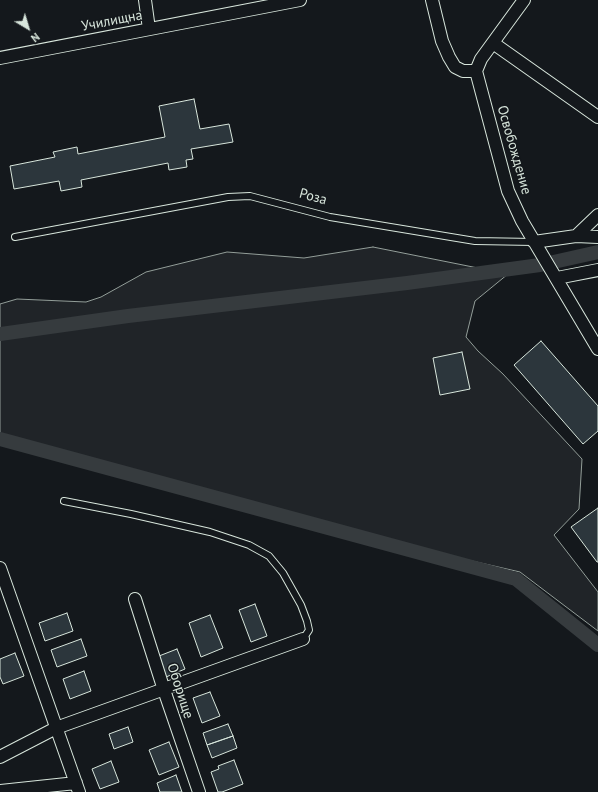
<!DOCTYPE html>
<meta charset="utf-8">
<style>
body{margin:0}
#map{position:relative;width:598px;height:792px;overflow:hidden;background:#14181c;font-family:"PT Sans",sans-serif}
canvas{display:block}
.north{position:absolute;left:8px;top:8px;width:40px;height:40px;-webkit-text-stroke:3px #14181c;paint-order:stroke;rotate:142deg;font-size:11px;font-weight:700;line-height:16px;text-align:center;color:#d8e6dc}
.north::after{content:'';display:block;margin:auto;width:14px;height:18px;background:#d8e6dc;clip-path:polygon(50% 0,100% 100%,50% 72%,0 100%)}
</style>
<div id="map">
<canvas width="598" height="792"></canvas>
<div class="north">N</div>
</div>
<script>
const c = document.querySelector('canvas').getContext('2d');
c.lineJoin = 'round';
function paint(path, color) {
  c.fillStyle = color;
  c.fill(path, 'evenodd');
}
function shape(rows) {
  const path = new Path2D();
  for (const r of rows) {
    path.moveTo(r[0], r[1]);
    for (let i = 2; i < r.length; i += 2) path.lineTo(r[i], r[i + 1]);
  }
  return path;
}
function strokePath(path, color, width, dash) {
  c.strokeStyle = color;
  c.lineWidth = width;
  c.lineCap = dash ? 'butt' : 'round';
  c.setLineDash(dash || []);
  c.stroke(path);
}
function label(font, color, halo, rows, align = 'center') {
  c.font = font + ' "PT Sans",sans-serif';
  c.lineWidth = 3;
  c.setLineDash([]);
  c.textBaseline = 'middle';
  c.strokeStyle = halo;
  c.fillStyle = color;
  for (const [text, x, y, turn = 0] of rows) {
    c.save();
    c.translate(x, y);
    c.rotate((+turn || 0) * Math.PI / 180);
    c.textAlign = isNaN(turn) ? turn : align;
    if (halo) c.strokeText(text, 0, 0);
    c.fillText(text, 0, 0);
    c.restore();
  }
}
const green = shape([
 [373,247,493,271,421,282,508,274,475,301,466,337,478,351,503,374,582,459,579,509,554,535,598,592,598,631,520,572,328,528,0,439,0,340,116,318,0,334,0,304,17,299,86,302,101,297,146,272,227,252,304,258,373,247]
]);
paint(green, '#202428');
strokePath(green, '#939e99', 1);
strokePath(shape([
 [0,334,128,316,407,283,540,265,598,252],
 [0,439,516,579,598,645]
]), '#363b3e', 14);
const building = shape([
 [194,99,200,129,229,124,233,142,191,149,193,159,186,160,187,167,169,170,168,163,81,180,82,187,61,191,59,181,14,189,10,166,55,157,53,152,77,147,78,154,165,137,159,106,194,99],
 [541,341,598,406,598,431,583,444,514,365,541,341],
 [462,352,470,389,440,395,433,358,462,352],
 [598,508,598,562,597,562,571,527,598,508],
 [255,604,267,636,251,642,239,610,255,604],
 [67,613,73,631,45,641,39,623,67,613],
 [210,615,223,648,201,657,189,623,210,615],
 [81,639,87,656,57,667,51,650,81,639],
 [177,649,185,669,166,677,159,656,177,649],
 [15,653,24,676,3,684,0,677,0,659,15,653],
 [84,671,91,691,70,699,63,679,84,671],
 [210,692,220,716,202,723,193,698,210,692],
 [228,724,233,736,207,745,203,733,228,724],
 [128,727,133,742,114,749,109,734,128,727],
 [233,736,237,748,212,758,207,745,233,736],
 [169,742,179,767,159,775,149,750,169,742],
 [234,760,243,784,222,792,218,792,211,772,219,769,218,766,234,760],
 [111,761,119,782,100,789,92,769,111,761],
 [176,775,182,792,160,792,157,783,176,775]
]);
paint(building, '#2c363c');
strokePath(building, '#d8e6dc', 1);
const lane = shape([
 [15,237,228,197,250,196,330,217,475,241,534,242],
 [64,501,131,514,210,532,249,545,269,556,283,573,301,605,307,621,309,630,303,639]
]);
const street = shape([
 [145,0,149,29],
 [432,0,442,41,449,57,455,67,463,71,476,71],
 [524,0,481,59,476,71,508,191,522,221,598,349],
 [493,43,598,117],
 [0,58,300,0],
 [576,236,598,237],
 [534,242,576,236,598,215],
 [557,278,598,270],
 [0,568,79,792],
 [135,599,164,690,199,792],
 [0,757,56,728,303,639],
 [0,791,76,783]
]);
strokePath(lane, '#d8e6dc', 8);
strokePath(street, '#d8e6dc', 14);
strokePath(lane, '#14181c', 6);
strokePath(street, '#14181c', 12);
label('14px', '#d8e6dc', '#14181c', [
 ["Училищна",112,21,-11],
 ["Освобождение",514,150,74],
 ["Роза",313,197,15],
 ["Оборище",180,691,72]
]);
</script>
